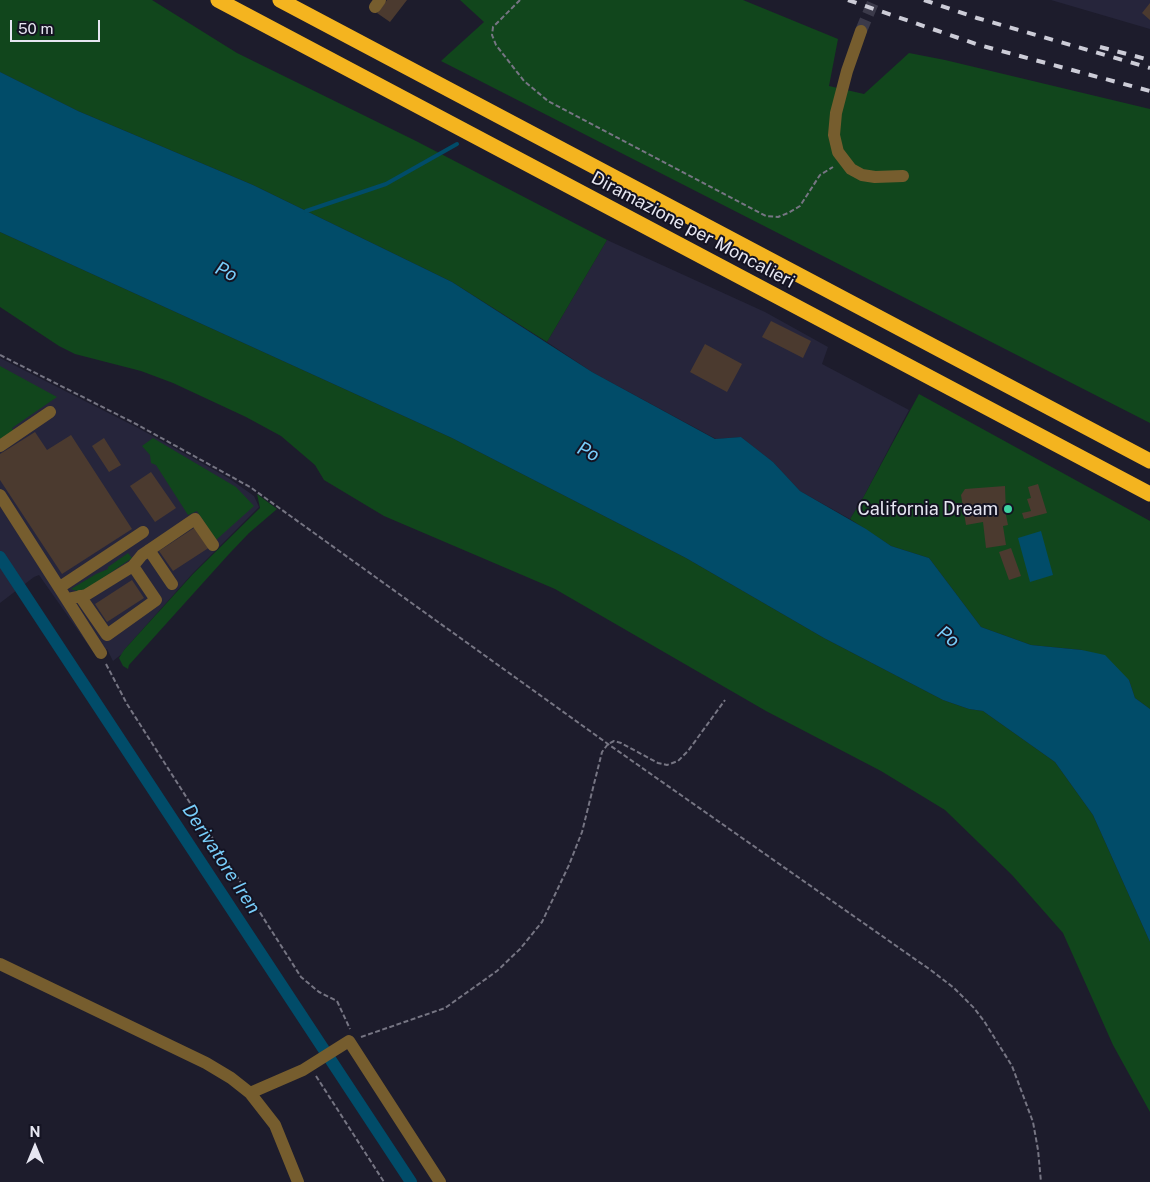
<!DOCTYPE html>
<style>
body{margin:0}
#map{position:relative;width:1150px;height:1182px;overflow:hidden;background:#1d1c2c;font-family:"Public Sans",sans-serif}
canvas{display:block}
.north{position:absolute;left:10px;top:1122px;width:50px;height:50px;-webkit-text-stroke:4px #141322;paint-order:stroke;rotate:0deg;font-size:14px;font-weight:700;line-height:20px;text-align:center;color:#e6e6f1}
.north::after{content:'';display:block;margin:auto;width:18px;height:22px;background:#e6e6f1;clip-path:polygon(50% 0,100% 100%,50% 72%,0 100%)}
.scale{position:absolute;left:10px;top:20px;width:90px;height:22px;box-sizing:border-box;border:2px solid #e6e6f1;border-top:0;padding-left:6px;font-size:15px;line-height:18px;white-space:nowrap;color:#e6e6f1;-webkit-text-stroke:4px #141322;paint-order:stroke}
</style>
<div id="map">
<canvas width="1150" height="1182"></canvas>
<div class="north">N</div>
<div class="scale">50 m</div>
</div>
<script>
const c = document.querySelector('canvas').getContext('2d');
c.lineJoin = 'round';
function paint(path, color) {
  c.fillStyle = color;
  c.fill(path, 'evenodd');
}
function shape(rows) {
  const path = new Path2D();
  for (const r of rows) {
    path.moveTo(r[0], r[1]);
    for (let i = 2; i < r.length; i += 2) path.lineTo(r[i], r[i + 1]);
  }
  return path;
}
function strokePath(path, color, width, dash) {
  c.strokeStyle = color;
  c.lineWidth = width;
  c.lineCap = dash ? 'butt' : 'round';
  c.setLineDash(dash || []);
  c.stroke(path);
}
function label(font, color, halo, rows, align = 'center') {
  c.font = font + ' "Public Sans",sans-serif';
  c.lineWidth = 4;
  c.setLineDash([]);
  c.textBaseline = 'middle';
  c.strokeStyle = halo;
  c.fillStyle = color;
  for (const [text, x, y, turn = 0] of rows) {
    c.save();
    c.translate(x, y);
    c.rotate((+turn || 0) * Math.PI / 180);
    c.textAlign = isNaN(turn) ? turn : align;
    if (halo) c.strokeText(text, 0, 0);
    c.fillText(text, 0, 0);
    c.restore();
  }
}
paint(shape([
 [1051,0,1150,0,1150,29],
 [607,240,765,312,828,347,822,364,909,410,864,496,850,519,800,491,773,462,741,437,716,439,592,372,547,342],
 [0,358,138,428,191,457,230,479,254,496,259,507,193,573,124,650,123,653,113,661,107,649,96,656,39,575,34,577,0,603]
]), '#26253b');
paint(shape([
 [0,0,152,0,237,53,416,141,607,240,547,342,452,282,253,185,78,111,0,72],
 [460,0,743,0,838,39,829,86,864,94,909,53,945,60,1150,109,1150,423,441,61,484,22],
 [0,232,452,438,686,558,824,638,943,700,969,709,983,711,1055,762,1093,815,1150,942,1150,1112,1113,1045,1063,933,1012,875,945,810,881,771,766,711,555,589,384,516,324,480,315,465,281,436,246,417,173,383,141,371,75,354,59,346,0,307],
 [0,366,57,397,12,428,14,432,0,441],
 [919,394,1150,521,1150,709,1135,698,1129,680,1082,650,1031,645,981,627,929,558,891,546,850,519,864,496],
 [153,438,236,487,254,506,216,540,197,511,188,515,156,465,151,463,150,455,142,446],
 [257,494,277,509,249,533,229,554,129,665,128,669,123,666,119,658,124,650,193,574,260,508],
 [128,553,132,558,94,584,86,589,77,591,71,589,96,574,108,569,108,567]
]), '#11461c');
paint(shape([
 [0,72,78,111,253,185,452,282,592,372,715,439,741,437,773,462,800,491,866,529,891,546,929,558,981,627,1031,645,1082,650,1105,655,1129,680,1135,698,1150,709,1150,942,1093,815,1055,762,983,711,969,709,943,700,824,638,686,558,452,438,0,232],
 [1041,531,1053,575,1030,582,1018,538]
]), '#014c69');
strokePath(shape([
 [306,211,386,184,457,144]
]), '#014c69', 4);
strokePath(shape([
 [0,557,411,1182]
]), '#014c69', 12);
paint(shape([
 [387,0,407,0,390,22,377,13],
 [1150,3,1150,20,1142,13],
 [771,321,811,341,803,358,762,337],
 [705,344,742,364,727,392,690,372],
 [35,432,47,450,71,435,132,529,62,574,0,480,0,454],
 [104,438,121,465,109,472,92,446],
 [151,472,176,508,155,522,130,486],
 [1038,484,1047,513,1024,519,1022,513,1031,511,1027,499,1031,498,1028,487],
 [1005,486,1006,515,1008,525,1003,526,1006,545,986,548,983,522,966,525,961,495,965,489],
 [197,526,210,547,173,571,159,551],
 [1011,548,1021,576,1009,580,999,552],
 [132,580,144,598,107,622,95,604]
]), '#4b3a2f');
strokePath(shape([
 [861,31,874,0]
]), '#3b3a4a', 12, [12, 6]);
strokePath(shape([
 [520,0,493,27,492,35,496,45,524,81,548,101,766,216,778,217,788,213,800,206,820,175,833,167],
 [0,355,136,424,250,487,608,744,932,971,954,988,974,1008,984,1021,1012,1066,1033,1122,1038,1150,1041,1182],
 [106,664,127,704,301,977,319,992,337,1001,350,1029],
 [361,1037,445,1008,497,971,520,949,542,922,569,865,582,832,602,752,608,744,614,741,621,743,658,763,667,765,678,761,688,751,725,700],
 [316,1076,384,1182]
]), '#767583', 2, [5, 2.5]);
strokePath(shape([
 [375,7,380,0],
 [861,31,847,71,836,113,834,135,838,152,851,169,862,175,875,177,903,176],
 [0,446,50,412],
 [0,495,101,653],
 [149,550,172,584],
 [133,566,142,555,195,519,213,545],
 [60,587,143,532],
 [67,599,86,595,133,566,156,600,107,635,80,596],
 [0,964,206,1063,231,1078,250,1093,275,1125,298,1182],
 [250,1093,303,1070,349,1041,440,1182]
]), '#765d2e', 12);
strokePath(shape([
 [218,0,1150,494],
 [280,0,1150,461]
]), '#f4b41f', 15);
strokePath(shape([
 [848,0,979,45,1150,91],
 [924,0,977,18,1150,68],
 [1100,47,1150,60]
]), '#ccccd7', 4, [9, 9]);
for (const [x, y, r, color] of [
 [1008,509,5,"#3ed4a2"]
]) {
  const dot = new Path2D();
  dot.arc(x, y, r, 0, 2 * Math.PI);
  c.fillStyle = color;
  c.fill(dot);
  strokePath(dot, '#141322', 2);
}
label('18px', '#e6e6f1', '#141322', [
 ["Diramazione per Moncalieri",693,230,28]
]);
label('18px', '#e6e6f1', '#141322', [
 ["California Dream",998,509]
], 'right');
label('italic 19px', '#78cdfa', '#141322', [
 ["Po",226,272,26],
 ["Po",588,452,26],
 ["Po",948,637,37],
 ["Derivatore Iren",221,859,57]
]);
</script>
